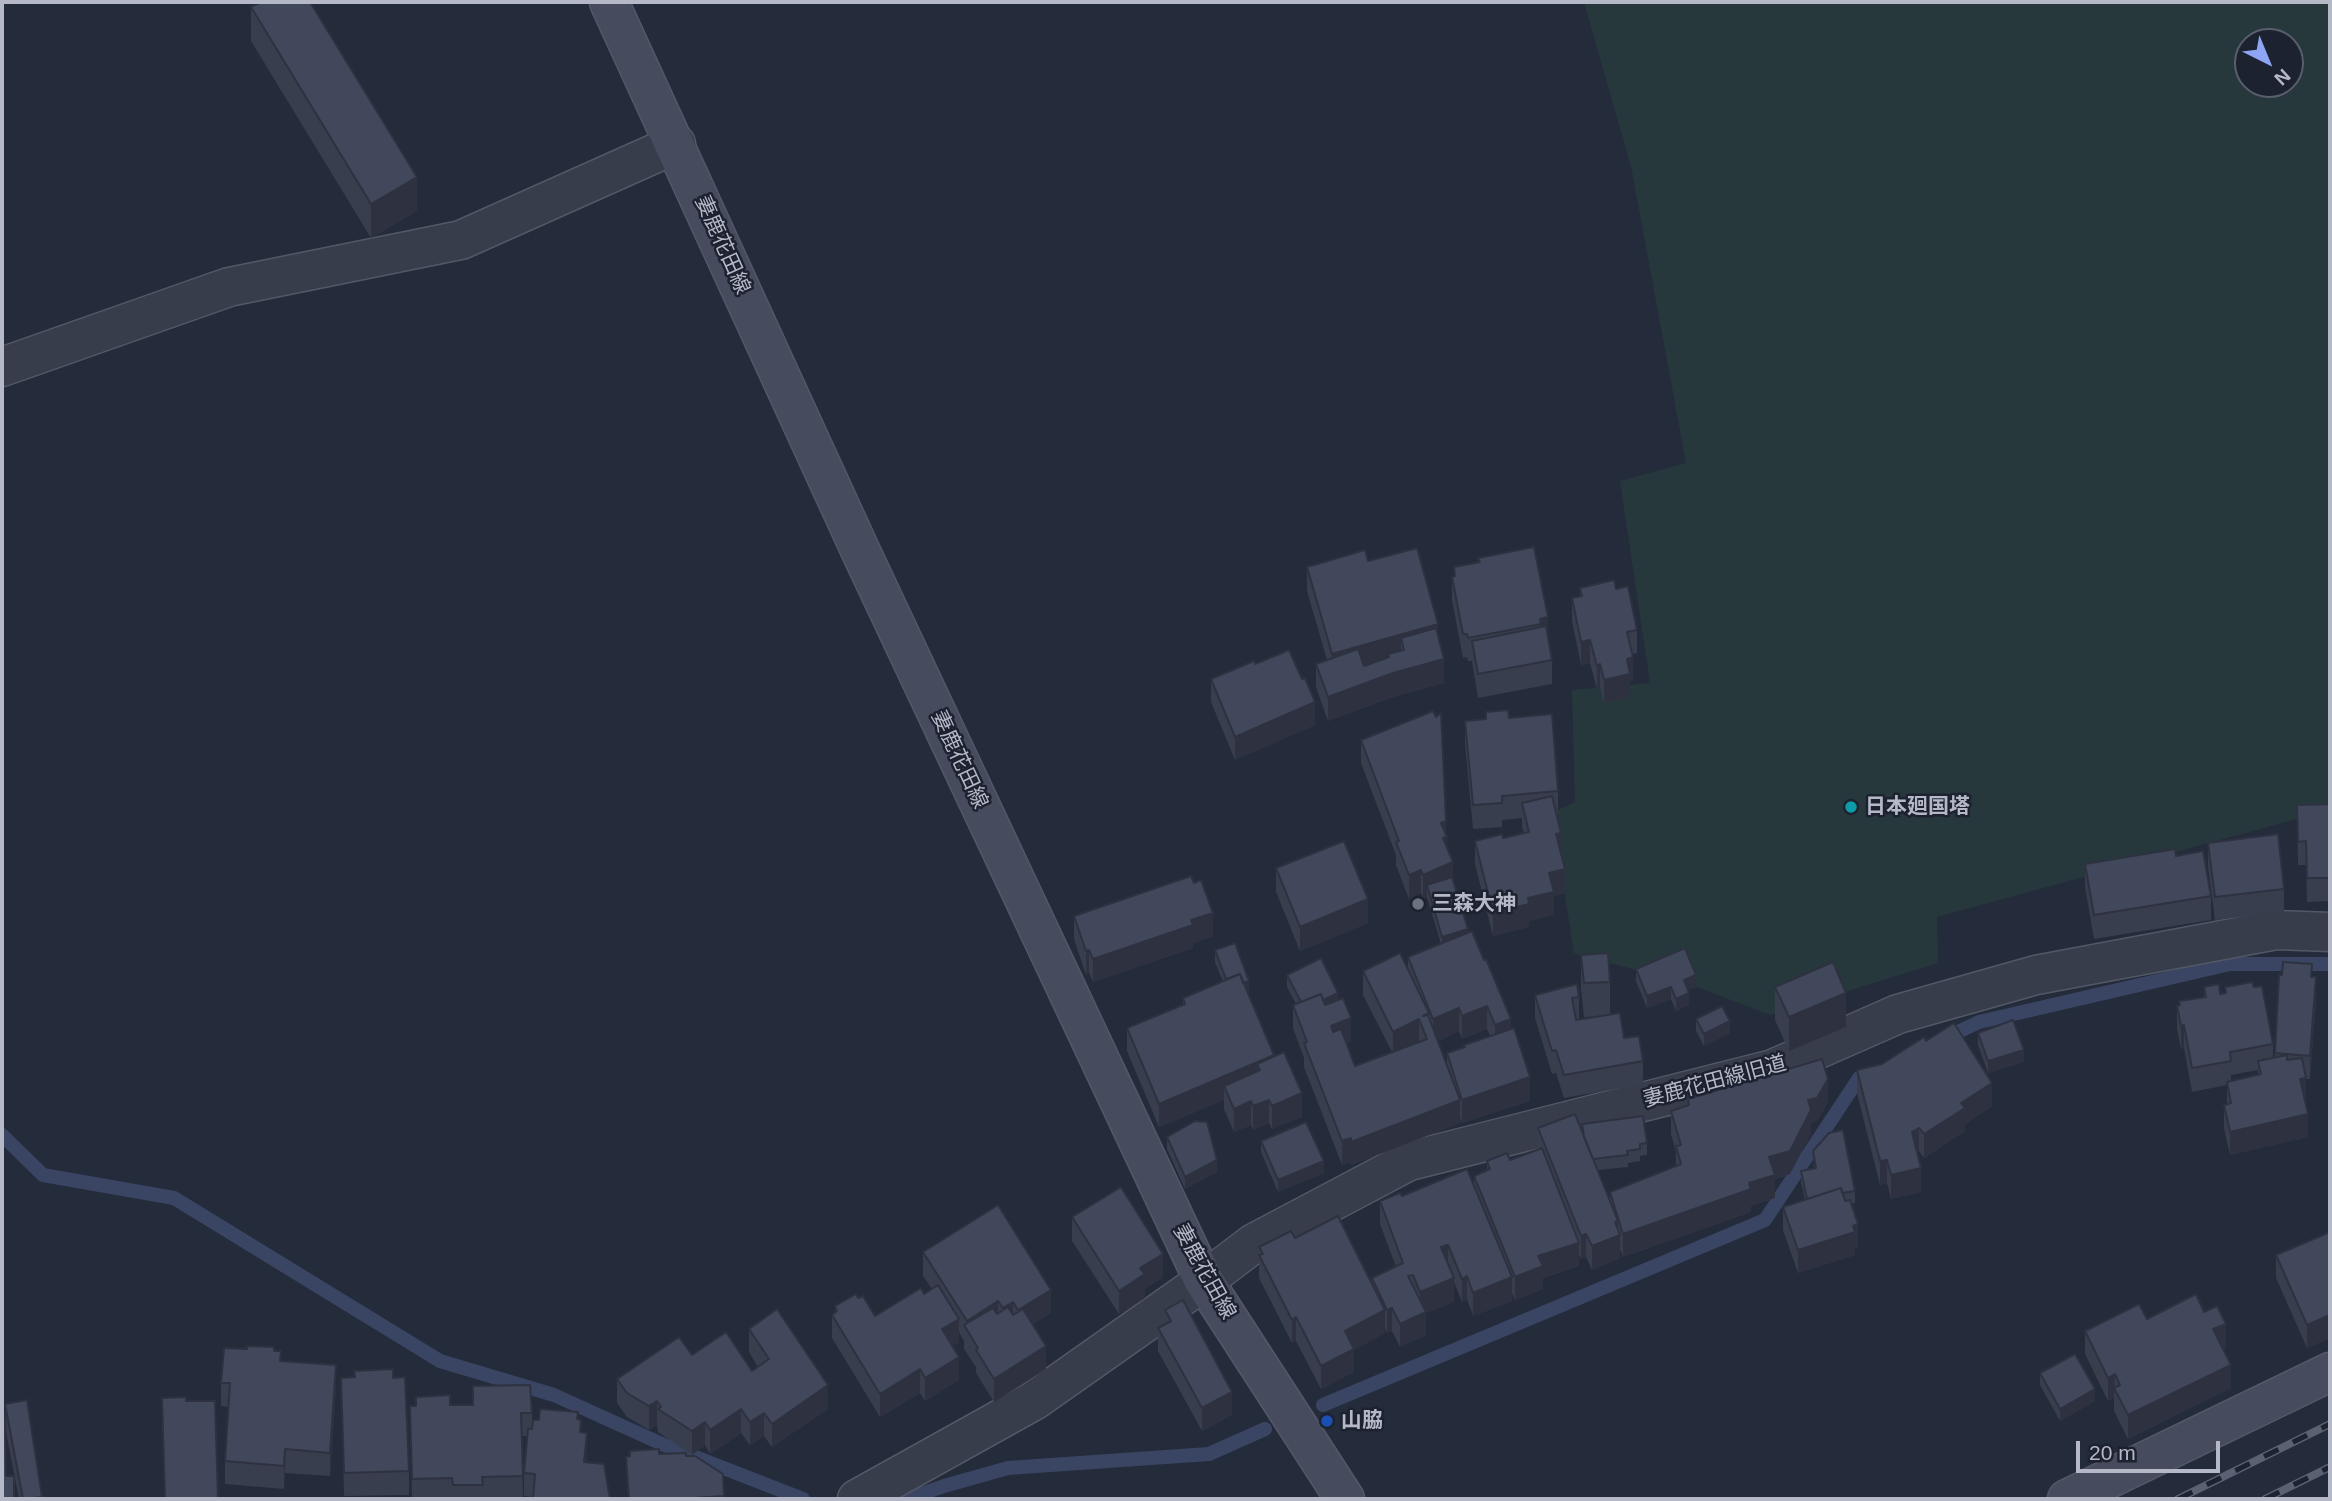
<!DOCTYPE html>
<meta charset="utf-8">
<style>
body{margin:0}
#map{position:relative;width:2332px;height:1501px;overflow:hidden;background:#242b3b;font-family:Helvetica,sans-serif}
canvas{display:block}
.frame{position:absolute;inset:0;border:4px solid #b4b8c7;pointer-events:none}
.north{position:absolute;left:2234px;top:28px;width:70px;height:70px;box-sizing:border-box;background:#1d2230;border:2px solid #595e6c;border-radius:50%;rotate:137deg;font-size:19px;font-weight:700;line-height:28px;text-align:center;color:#b4b8c7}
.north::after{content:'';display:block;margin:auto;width:24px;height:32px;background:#8da5f2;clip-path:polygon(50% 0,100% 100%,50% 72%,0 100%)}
.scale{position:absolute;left:2076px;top:1441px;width:144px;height:32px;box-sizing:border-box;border:4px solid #b4b8c7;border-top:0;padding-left:9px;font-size:21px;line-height:24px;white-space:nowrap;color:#b4b8c7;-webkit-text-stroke:5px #1d2230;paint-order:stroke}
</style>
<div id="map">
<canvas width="2332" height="1501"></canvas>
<div class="frame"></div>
<div class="north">N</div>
<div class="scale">20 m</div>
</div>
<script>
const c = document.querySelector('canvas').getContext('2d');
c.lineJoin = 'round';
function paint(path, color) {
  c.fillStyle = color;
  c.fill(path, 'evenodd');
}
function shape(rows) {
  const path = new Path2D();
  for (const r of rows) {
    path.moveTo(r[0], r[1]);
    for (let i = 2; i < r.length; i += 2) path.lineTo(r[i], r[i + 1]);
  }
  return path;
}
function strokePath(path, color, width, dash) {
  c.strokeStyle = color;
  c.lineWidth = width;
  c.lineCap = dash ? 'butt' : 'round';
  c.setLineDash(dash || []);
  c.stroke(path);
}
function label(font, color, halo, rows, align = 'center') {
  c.font = font + ' Helvetica,"Noto Sans JP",sans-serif';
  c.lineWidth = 5;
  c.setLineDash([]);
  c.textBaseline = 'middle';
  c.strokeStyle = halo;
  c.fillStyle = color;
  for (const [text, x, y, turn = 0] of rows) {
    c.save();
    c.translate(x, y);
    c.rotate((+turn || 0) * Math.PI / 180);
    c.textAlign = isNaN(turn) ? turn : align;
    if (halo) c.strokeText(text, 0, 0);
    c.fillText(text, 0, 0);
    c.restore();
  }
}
paint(shape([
 [1584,2,2330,2,2330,810,1937,917,1938,963,1770,1015,1697,987,1574,953,1552,813,1575,802,1572,690,1650,683,1620,481,1686,463,1631,166],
 [2248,42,2290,42,2290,84,2248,84]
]), '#27383d');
strokePath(shape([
 [1943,1039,1979,1022,2230,964,2330,964],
 [2,1135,43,1175,174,1198,440,1361,554,1395,662,1444,803,1499],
 [1323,1405,1765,1220,1859,1078,1871,1073],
 [907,1499,944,1486,1008,1468,1209,1454,1265,1429]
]), '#3a4563', 14);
const minor = shape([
 [2,367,229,287,461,240,676,144],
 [857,1499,1035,1400,1204,1281,1254,1243,1409,1161,1773,1069,1898,1014,2036,975,2276,930,2330,932]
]);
const secondary = shape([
 [609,2,861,552,1204,1281,1345,1499],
 [2067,1499,2330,1372]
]);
strokePath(minor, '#535866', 41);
strokePath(secondary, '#535866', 41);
strokePath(minor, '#383d4c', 38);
strokePath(secondary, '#464c5e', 38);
const rail = shape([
 [2178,1499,2330,1424],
 [2265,1499,2330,1467]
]);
strokePath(rail, '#5a6172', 8);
strokePath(rail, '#1d2230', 5, [16]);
paint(shape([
 [251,7,417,211,371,238,251,41],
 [1534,547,1552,660,1552,684,1478,698,1472,661,1468,661,1467,657,1463,658,1452,600,1452,577,1454,577,1454,567,1478,563,1478,558],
 [1368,561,1438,637,1444,683,1393,697,1328,721,1316,687,1316,664,1327,660,1307,591,1307,567],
 [1580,588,1616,589,1637,630,1637,653,1633,654,1633,681,1630,681,1630,697,1604,703,1600,687,1597,689,1590,663,1581,665,1572,621,1572,598,1580,596],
 [1255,664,1315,725,1235,760,1211,702,1211,679],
 [1509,718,1558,791,1558,815,1557,815,1565,893,1554,896,1554,915,1529,921,1529,927,1493,936,1475,864,1475,841,1503,838,1524,833,1522,827,1522,818,1502,820,1502,827,1473,829,1465,744,1465,721],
 [1361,740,1446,834,1447,848,1453,881,1468,933,1511,1029,1530,1101,1462,1123,1460,1118,1460,1123,1351,1165,1351,1162,1342,1165,1304,1067,1304,1058,1293,1028,1293,1005,1296,1004,1287,987,1287,975,1338,1000,1351,1041,1346,1043,1355,1066,1392,1052,1363,995,1363,971,1408,969,1408,957,1441,944,1427,897,1423,898,1421,893,1409,899,1396,865,1396,855,1361,763],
 [1487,1029,1490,1036,1464,1045,1464,1047,1447,1053,1447,1065,1438,1041,1459,1031,1462,1039],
 [2330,804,2330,901,2307,902,2306,865,2298,865,2297,805],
 [2208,843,2284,889,2284,912,2215,920,2208,866],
 [2176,856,2211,896,2211,920,2094,939,2085,887,2085,864],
 [1276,868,1368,923,1300,951,1276,892],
 [1074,916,1213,936,1193,943,1193,948,1093,982,1089,973,1086,975,1074,939],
 [1215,950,1249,993,1248,993,1274,1057,1302,1117,1272,1129,1269,1123,1253,1130,1251,1125,1234,1132,1224,1109,1224,1100,1159,1127,1127,1051,1127,1028,1183,1005,1183,998,1223,982,1215,962],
 [1581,955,1610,982,1610,1015,1624,1038,1643,1061,1643,1084,1564,1098,1556,1073,1552,1074,1535,1018,1535,995,1579,997,1579,1020,1601,1016,1584,1017,1581,989],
 [1636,969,1696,987,1688,990,1689,1005,1676,1011,1671,999,1647,1008,1636,981],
 [2279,975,2312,977,2316,1000,2310,1079,2306,1079,2305,1102,2308,1137,2230,1155,2224,1128,2224,1105,2227,1104,2227,1085,2192,1092,2184,1048,2181,1049,2177,1029,2177,1006,2179,1005,2179,1001,2204,997,2204,987,2220,994,2225,993,2225,987,2273,1044,2273,1058,2275,1058],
 [2258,1070,2258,1075,2231,1081,2231,1075],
 [1775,987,1846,1027,1789,1051,1775,1020],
 [1696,1019,1730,1033,1704,1046,1696,1031],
 [1978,1033,2024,1062,1988,1073,1978,1045],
 [1926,1041,1992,1106,1965,1124,1965,1131,1924,1158,1919,1151,1917,1152,1921,1192,1891,1199,1887,1183,1880,1185,1857,1093,1857,1070,1882,1064],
 [1688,1099,1828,1102,1817,1121,1811,1123,1811,1133,1790,1174,1775,1179,1775,1198,1751,1206,1751,1212,1623,1257,1620,1249,1620,1258,1592,1270,1586,1257,1581,1259,1579,1255,1579,1266,1543,1278,1543,1289,1515,1300,1512,1293,1512,1301,1473,1316,1467,1299,1462,1302,1454,1282,1454,1302,1426,1313,1426,1335,1400,1347,1392,1331,1387,1333,1385,1328,1385,1333,1354,1350,1354,1372,1321,1389,1296,1341,1292,1343,1259,1278,1259,1247,1295,1238,1372,1285,1372,1278,1396,1267,1380,1224,1380,1201,1402,1196,1474,1186,1474,1176,1487,1171,1487,1161,1510,1160,1538,1149,1538,1128,1582,1132,1582,1124,1647,1143,1647,1155,1640,1156,1640,1161,1628,1163,1628,1167,1598,1170,1610,1201,1610,1192,1676,1166,1676,1152,1671,1134,1671,1111,1688,1106],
 [1167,1137,1217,1172,1185,1189,1167,1149],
 [1261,1141,1324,1173,1278,1192,1261,1152],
 [1813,1151,1855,1191,1855,1203,1851,1203,1858,1247,1855,1248,1855,1255,1798,1273,1783,1230,1783,1207,1805,1200,1801,1183,1801,1171,1814,1169],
 [1072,1217,1163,1278,1145,1288,1145,1298,1119,1314,1072,1241],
 [2330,1232,2330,1338,2307,1348,2276,1278,2276,1255],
 [923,1252,1051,1313,1033,1324,1046,1369,994,1402,976,1373,976,1367,964,1349,964,1341,959,1332,959,1342,952,1346,959,1380,925,1401,920,1393,880,1417,832,1338,832,1315,835,1312,835,1306,858,1298,875,1316,924,1294,932,1289,923,1276],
 [1165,1310,1232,1415,1202,1431,1158,1351,1158,1328,1165,1324],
 [2204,1312,2226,1347,2223,1348,2231,1388,2128,1439,2114,1411,2114,1398,2108,1401,2085,1354,2085,1331],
 [749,1329,828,1409,772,1447,764,1436,750,1445,741,1433,710,1454,705,1445,692,1455,658,1432,657,1425,649,1430,627,1417,617,1403,617,1379,752,1371,758,1367,749,1352],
 [274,1351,281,1361,336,1388,330,1476,285,1473,284,1489,225,1484,225,1461,228,1407,221,1406,221,1383],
 [354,1371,393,1378,409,1471,409,1495,344,1496,341,1378,354,1377],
 [2040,1373,2095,1401,2060,1421,2040,1385],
 [5,1404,42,1497,42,1499,19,1499,5,1427],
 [450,1405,532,1413,532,1429,578,1419,587,1456,586,1463,610,1499,533,1499,533,1497,524,1496,524,1473,527,1436,522,1436,523,1499,412,1499,410,1406],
 [686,1456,723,1474,724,1499,628,1499,626,1457]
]), '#383e4e');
paint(shape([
 [417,177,417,211,371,238,371,204],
 [1548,617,1548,640,1541,642,1541,624,1540,619],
 [1438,624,1438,647,1404,650,1401,638,1401,658,1388,654,1388,661,1332,677,1332,654],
 [1590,640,1590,663,1581,665,1581,642],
 [1633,657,1633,681,1630,681,1630,697,1604,703,1604,680,1627,659],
 [1444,659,1444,683,1393,697,1328,721,1328,697,1393,673],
 [1600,664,1600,687,1597,689,1597,666],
 [1315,702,1315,725,1235,760,1235,737],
 [1446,821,1446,837,1447,837,1447,860,1441,823],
 [1561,833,1561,856,1556,834],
 [1453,862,1453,886,1427,885,1427,897,1423,898,1423,875],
 [1565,869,1565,893,1554,896,1554,915,1529,921,1529,927,1493,936,1493,913,1549,873],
 [1421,870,1421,893,1409,899,1409,875],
 [1368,899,1368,923,1300,951,1300,927],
 [1213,913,1213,936,1193,943,1193,948,1093,982,1093,959,1191,920],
 [1468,929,1468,941,1442,949,1442,937],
 [1089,950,1089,973,1086,975,1086,951],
 [1696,975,1696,987,1684,992,1684,980],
 [2316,977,2316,1000,2310,1079,2310,1056],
 [1249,981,1249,993,1235,998,1235,986],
 [1671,987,1671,999,1647,1008,1647,996],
 [1338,993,1338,1005,1305,1010],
 [1689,993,1689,1005,1676,1011,1676,999],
 [1846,993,1846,1027,1789,1051,1789,1017],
 [1487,1006,1487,1029,1462,1039,1462,1016],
 [1459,1008,1459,1031,1433,1043,1433,1019],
 [1351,1018,1351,1041,1331,1049,1331,1026],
 [1419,1019,1419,1042,1393,1055,1393,1032],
 [1511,1019,1511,1042,1495,1048,1495,1025],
 [1730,1021,1730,1033,1704,1046,1704,1034],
 [2184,1025,2184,1048,2181,1049,2181,1026],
 [2024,1050,2024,1062,1988,1073,1988,1061],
 [1274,1055,1274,1079,1260,1070,1257,1064,1257,1086,1224,1086,1224,1100,1159,1127,1159,1104],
 [1530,1077,1530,1101,1462,1123,1462,1100],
 [2306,1078,2306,1101,2300,1103,2300,1079],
 [1828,1079,1828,1102,1817,1121,1811,1123,1811,1133,1790,1174,1775,1179,1775,1198,1751,1206,1751,1212,1623,1257,1623,1234,1749,1183,1769,1157,1808,1100],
 [1992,1083,1992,1106,1965,1124,1965,1131,1924,1158,1924,1134,1961,1103],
 [1302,1093,1302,1117,1272,1129,1272,1106],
 [1269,1100,1269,1123,1253,1130,1253,1106],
 [1460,1100,1460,1123,1351,1165,1351,1142],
 [1251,1101,1251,1125,1234,1132,1234,1109],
 [2308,1114,2308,1137,2230,1155,2230,1132],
 [1919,1128,1919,1151,1912,1156,1912,1132],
 [1351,1138,1351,1162,1342,1165,1342,1141],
 [1217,1160,1217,1172,1185,1189,1185,1177],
 [1887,1160,1887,1183,1880,1185,1880,1161],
 [1324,1161,1324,1173,1278,1192,1278,1180],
 [1921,1168,1921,1192,1891,1199,1891,1175],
 [1618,1221,1618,1236,1620,1235,1620,1258,1592,1270,1592,1246],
 [1858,1224,1858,1247,1855,1248,1855,1255,1798,1273,1798,1250],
 [1586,1234,1586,1257,1581,1259,1581,1236],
 [1579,1243,1579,1266,1543,1278,1543,1289,1515,1300,1515,1277,1538,1256],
 [1448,1245,1448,1268,1441,1247],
 [1163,1254,1163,1278,1145,1288,1145,1298,1119,1314,1119,1291,1140,1268],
 [1467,1276,1467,1299,1462,1302,1462,1279],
 [1512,1277,1512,1301,1473,1316,1473,1293],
 [1454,1278,1454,1302,1426,1313,1426,1335,1400,1347,1400,1324,1420,1315,1420,1292],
 [1051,1290,1051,1313,1018,1333,1018,1310],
 [998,1301,998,1325,967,1329,967,1321],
 [1013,1302,1013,1325,1003,1331,1003,1308],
 [1392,1308,1392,1331,1387,1333,1387,1310],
 [1385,1310,1385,1333,1354,1350,1354,1372,1321,1389,1321,1366,1345,1331],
 [2330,1315,2330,1338,2307,1348,2307,1325],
 [1296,1317,1296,1341,1292,1343,1292,1320],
 [959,1319,959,1342,942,1352,942,1329],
 [2226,1324,2226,1347,2213,1352,2213,1329],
 [1046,1346,1046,1369,994,1402,994,1379],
 [959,1357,959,1380,925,1401,925,1378],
 [336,1365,336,1388,330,1476,330,1453],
 [2231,1365,2231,1388,2128,1439,2128,1415],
 [920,1369,920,1393,880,1417,880,1394],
 [2115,1374,2114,1398,2108,1401,2108,1378],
 [828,1385,828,1409,772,1447,772,1424],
 [2095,1389,2095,1401,2060,1421,2060,1409],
 [1232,1392,1232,1415,1202,1431,1202,1408],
 [657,1401,657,1425,649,1430,649,1406],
 [741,1409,741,1433,710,1454,710,1430],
 [764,1413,764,1436,750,1445,750,1422],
 [705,1422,705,1445,692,1455,692,1431],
 [587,1433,587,1456,584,1486,584,1462],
 [285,1449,285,1473,284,1489,284,1466]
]), '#2e3240');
const building = shape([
 [261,2,310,2,417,177,371,204,251,7,261,2],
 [1534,547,1548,617,1540,619,1541,624,1468,638,1467,634,1463,634,1452,577,1455,576,1454,567,1480,562,1478,558,1534,547],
 [1417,548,1438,624,1332,654,1307,567,1365,550,1368,561,1417,548],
 [1614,580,1616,589,1628,586,1637,630,1627,632,1633,657,1627,659,1630,674,1604,680,1600,664,1597,666,1590,640,1581,642,1572,598,1582,596,1580,588,1614,580],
 [1546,626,1552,660,1478,674,1472,641,1546,626],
 [1436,628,1444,659,1393,673,1328,697,1316,664,1358,649,1364,666,1389,657,1388,654,1404,650,1401,638,1436,628],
 [1289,650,1302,679,1305,678,1315,702,1235,737,1211,679,1254,661,1255,664,1289,650],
 [1508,710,1509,718,1552,714,1558,791,1502,796,1502,803,1473,805,1465,721,1486,719,1486,712,1508,710],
 [1433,711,1436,717,1441,713,1446,821,1441,823,1447,837,1443,838,1453,862,1423,875,1421,870,1409,875,1396,842,1399,841,1361,740,1433,711],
 [1552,796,1561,833,1556,834,1565,869,1549,873,1554,892,1528,898,1529,904,1493,913,1475,841,1502,834,1503,838,1529,832,1522,803,1552,796],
 [2330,804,2330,878,2307,878,2306,841,2298,842,2297,805,2330,804],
 [2278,834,2284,889,2215,897,2208,843,2278,834],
 [1344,841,1368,899,1300,927,1276,868,1344,841],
 [2175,849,2176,856,2203,851,2211,896,2094,915,2085,864,2175,849],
 [1191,876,1194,883,1201,880,1213,913,1191,920,1193,925,1093,959,1089,950,1086,951,1074,916,1191,876],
 [1452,877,1468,929,1442,937,1427,885,1452,877],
 [1472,931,1484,960,1486,959,1511,1019,1495,1025,1487,1006,1462,1016,1459,1008,1433,1019,1408,957,1472,931],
 [1235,943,1249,981,1243,983,1240,974,1226,979,1215,950,1235,943],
 [1685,948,1696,975,1684,980,1689,993,1676,999,1671,987,1647,996,1636,969,1685,948],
 [1400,953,1429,1013,1423,1016,1428,1015,1460,1100,1351,1142,1351,1138,1342,1141,1304,1043,1307,1042,1293,1005,1321,994,1325,1005,1343,998,1351,1018,1331,1026,1333,1032,1341,1029,1355,1066,1427,1039,1419,1019,1393,1032,1363,971,1400,953],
 [1608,953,1610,982,1584,983,1581,955,1608,953],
 [1321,958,1338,993,1323,1000,1321,994,1301,1002,1287,975,1321,958],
 [1833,962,1846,993,1789,1017,1775,987,1833,962],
 [2283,962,2312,964,2311,977,2316,977,2310,1056,2275,1053,2279,975,2282,975,2283,962],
 [1240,974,1274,1055,1159,1104,1127,1028,1185,1004,1183,998,1240,974],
 [2252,982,2254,987,2262,986,2273,1044,2230,1052,2231,1061,2192,1068,2184,1025,2181,1026,2177,1006,2180,1005,2179,1001,2206,997,2204,987,2219,984,2220,994,2226,993,2225,987,2252,982],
 [1577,984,1579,997,1572,998,1576,1020,1620,1013,1624,1038,1639,1036,1643,1061,1564,1075,1556,1050,1552,1051,1535,995,1577,984],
 [1722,1006,1730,1021,1704,1034,1696,1019,1722,1006],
 [2013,1020,2024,1050,1988,1061,1978,1033,2013,1020],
 [1954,1023,1992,1083,1961,1103,1965,1108,1924,1134,1919,1128,1912,1132,1921,1168,1891,1175,1887,1160,1880,1161,1857,1070,1882,1064,1924,1037,1926,1041,1954,1023],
 [1514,1028,1530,1077,1462,1100,1447,1053,1465,1047,1464,1045,1514,1028],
 [1284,1052,1302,1093,1272,1106,1269,1100,1253,1106,1251,1101,1234,1109,1224,1086,1260,1070,1257,1064,1284,1052],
 [2287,1055,2287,1060,2302,1058,2306,1078,2300,1079,2308,1114,2230,1132,2224,1105,2231,1103,2227,1082,2261,1074,2258,1061,2287,1055],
 [1822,1059,1828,1079,1817,1098,1808,1100,1811,1110,1790,1151,1769,1157,1775,1175,1749,1183,1751,1189,1623,1234,1610,1192,1681,1164,1676,1146,1681,1145,1671,1111,1689,1105,1688,1099,1822,1059],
 [1575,1114,1618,1221,1615,1222,1620,1235,1592,1246,1586,1234,1581,1236,1538,1128,1575,1114],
 [1643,1116,1647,1143,1640,1144,1640,1149,1627,1151,1628,1155,1593,1159,1584,1137,1582,1124,1643,1116],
 [1195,1121,1207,1122,1217,1160,1185,1177,1167,1137,1195,1121],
 [1306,1122,1324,1161,1278,1180,1261,1141,1306,1122],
 [1843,1130,1855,1191,1842,1193,1841,1188,1807,1199,1801,1171,1816,1168,1813,1151,1829,1133,1843,1130],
 [1542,1148,1579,1243,1538,1256,1543,1266,1515,1277,1474,1176,1490,1169,1487,1161,1507,1153,1510,1160,1542,1148],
 [1467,1169,1512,1277,1473,1293,1467,1276,1462,1279,1448,1245,1441,1247,1454,1278,1420,1292,1413,1275,1408,1276,1426,1312,1400,1324,1392,1308,1387,1310,1372,1278,1403,1263,1380,1201,1400,1193,1402,1196,1467,1169],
 [1121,1187,1163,1254,1140,1268,1145,1274,1119,1291,1072,1217,1121,1187],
 [1841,1188,1845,1201,1850,1200,1858,1224,1853,1226,1855,1232,1798,1250,1783,1207,1841,1188],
 [998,1205,1051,1290,1018,1310,1013,1302,1003,1308,998,1301,967,1321,923,1252,998,1205],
 [1338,1216,1385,1310,1345,1331,1354,1349,1321,1366,1296,1317,1292,1320,1259,1255,1263,1254,1259,1247,1291,1231,1295,1238,1338,1216],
 [2330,1232,2330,1315,2307,1325,2276,1255,2330,1232],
 [938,1285,959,1319,942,1329,959,1357,925,1378,920,1369,880,1394,832,1315,837,1311,835,1306,856,1294,858,1298,863,1296,875,1316,921,1288,924,1294,938,1285],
 [2196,1294,2204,1312,2217,1306,2226,1324,2213,1329,2231,1365,2128,1415,2114,1388,2120,1385,2115,1374,2108,1378,2085,1331,2139,1304,2147,1319,2196,1294],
 [1183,1300,1232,1392,1202,1408,1158,1328,1171,1321,1165,1310,1183,1300],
 [1008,1307,1013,1315,1023,1309,1046,1346,994,1379,976,1350,978,1348,964,1325,993,1308,997,1314,1008,1307],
 [777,1309,828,1385,772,1424,764,1413,750,1422,741,1409,710,1430,705,1422,692,1431,658,1409,661,1407,657,1401,649,1406,627,1393,617,1379,679,1337,692,1355,726,1332,752,1371,769,1359,749,1329,777,1309],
 [247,1346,274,1347,274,1351,281,1351,280,1361,336,1365,330,1453,285,1449,284,1466,225,1461,230,1383,221,1383,224,1348,247,1349,247,1346],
 [2075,1354,2095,1389,2060,1409,2040,1373,2075,1354],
 [393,1369,393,1378,405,1377,409,1471,344,1473,341,1378,355,1377,354,1371,393,1369],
 [530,1385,532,1413,521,1413,523,1476,482,1477,483,1485,453,1485,452,1478,412,1479,410,1406,416,1406,416,1397,450,1395,450,1405,473,1405,473,1386,530,1385],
 [186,1397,186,1401,215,1401,218,1499,165,1499,162,1398,186,1397],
 [27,1400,42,1497,23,1499,5,1404,27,1400],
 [540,1409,578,1412,577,1419,581,1420,580,1432,587,1433,584,1462,604,1464,610,1499,533,1499,535,1474,524,1473,528,1429,532,1429,533,1420,539,1420,540,1409],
 [2,1414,5,1414,6,1476,14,1476,14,1499,2,1499,2,1414],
 [659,1449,659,1454,686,1453,686,1456,695,1456,723,1474,724,1496,678,1499,629,1499,626,1457,630,1456,630,1451,659,1449]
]);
paint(building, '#41485b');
strokePath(building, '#2e3240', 2);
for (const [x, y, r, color] of [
 [1851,807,7,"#0f9aa8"],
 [1418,904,7,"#6b7280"],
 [1327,1421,7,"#1a4fb4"]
]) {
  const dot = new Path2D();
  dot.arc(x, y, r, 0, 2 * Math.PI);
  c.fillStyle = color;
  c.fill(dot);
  strokePath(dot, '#1d2230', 2.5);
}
label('21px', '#b4b8c7', '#1d2230', [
 ["妻鹿花田線",722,245,66],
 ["妻鹿花田線",959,760,65],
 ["妻鹿花田線旧道",1715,1082,-15],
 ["妻鹿花田線",1204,1272,61]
]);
label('bold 21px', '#b4b8c7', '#1d2230', [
 ["日本廻国塔",1865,807],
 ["三森大神",1432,904],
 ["山脇",1341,1421]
], 'left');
</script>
